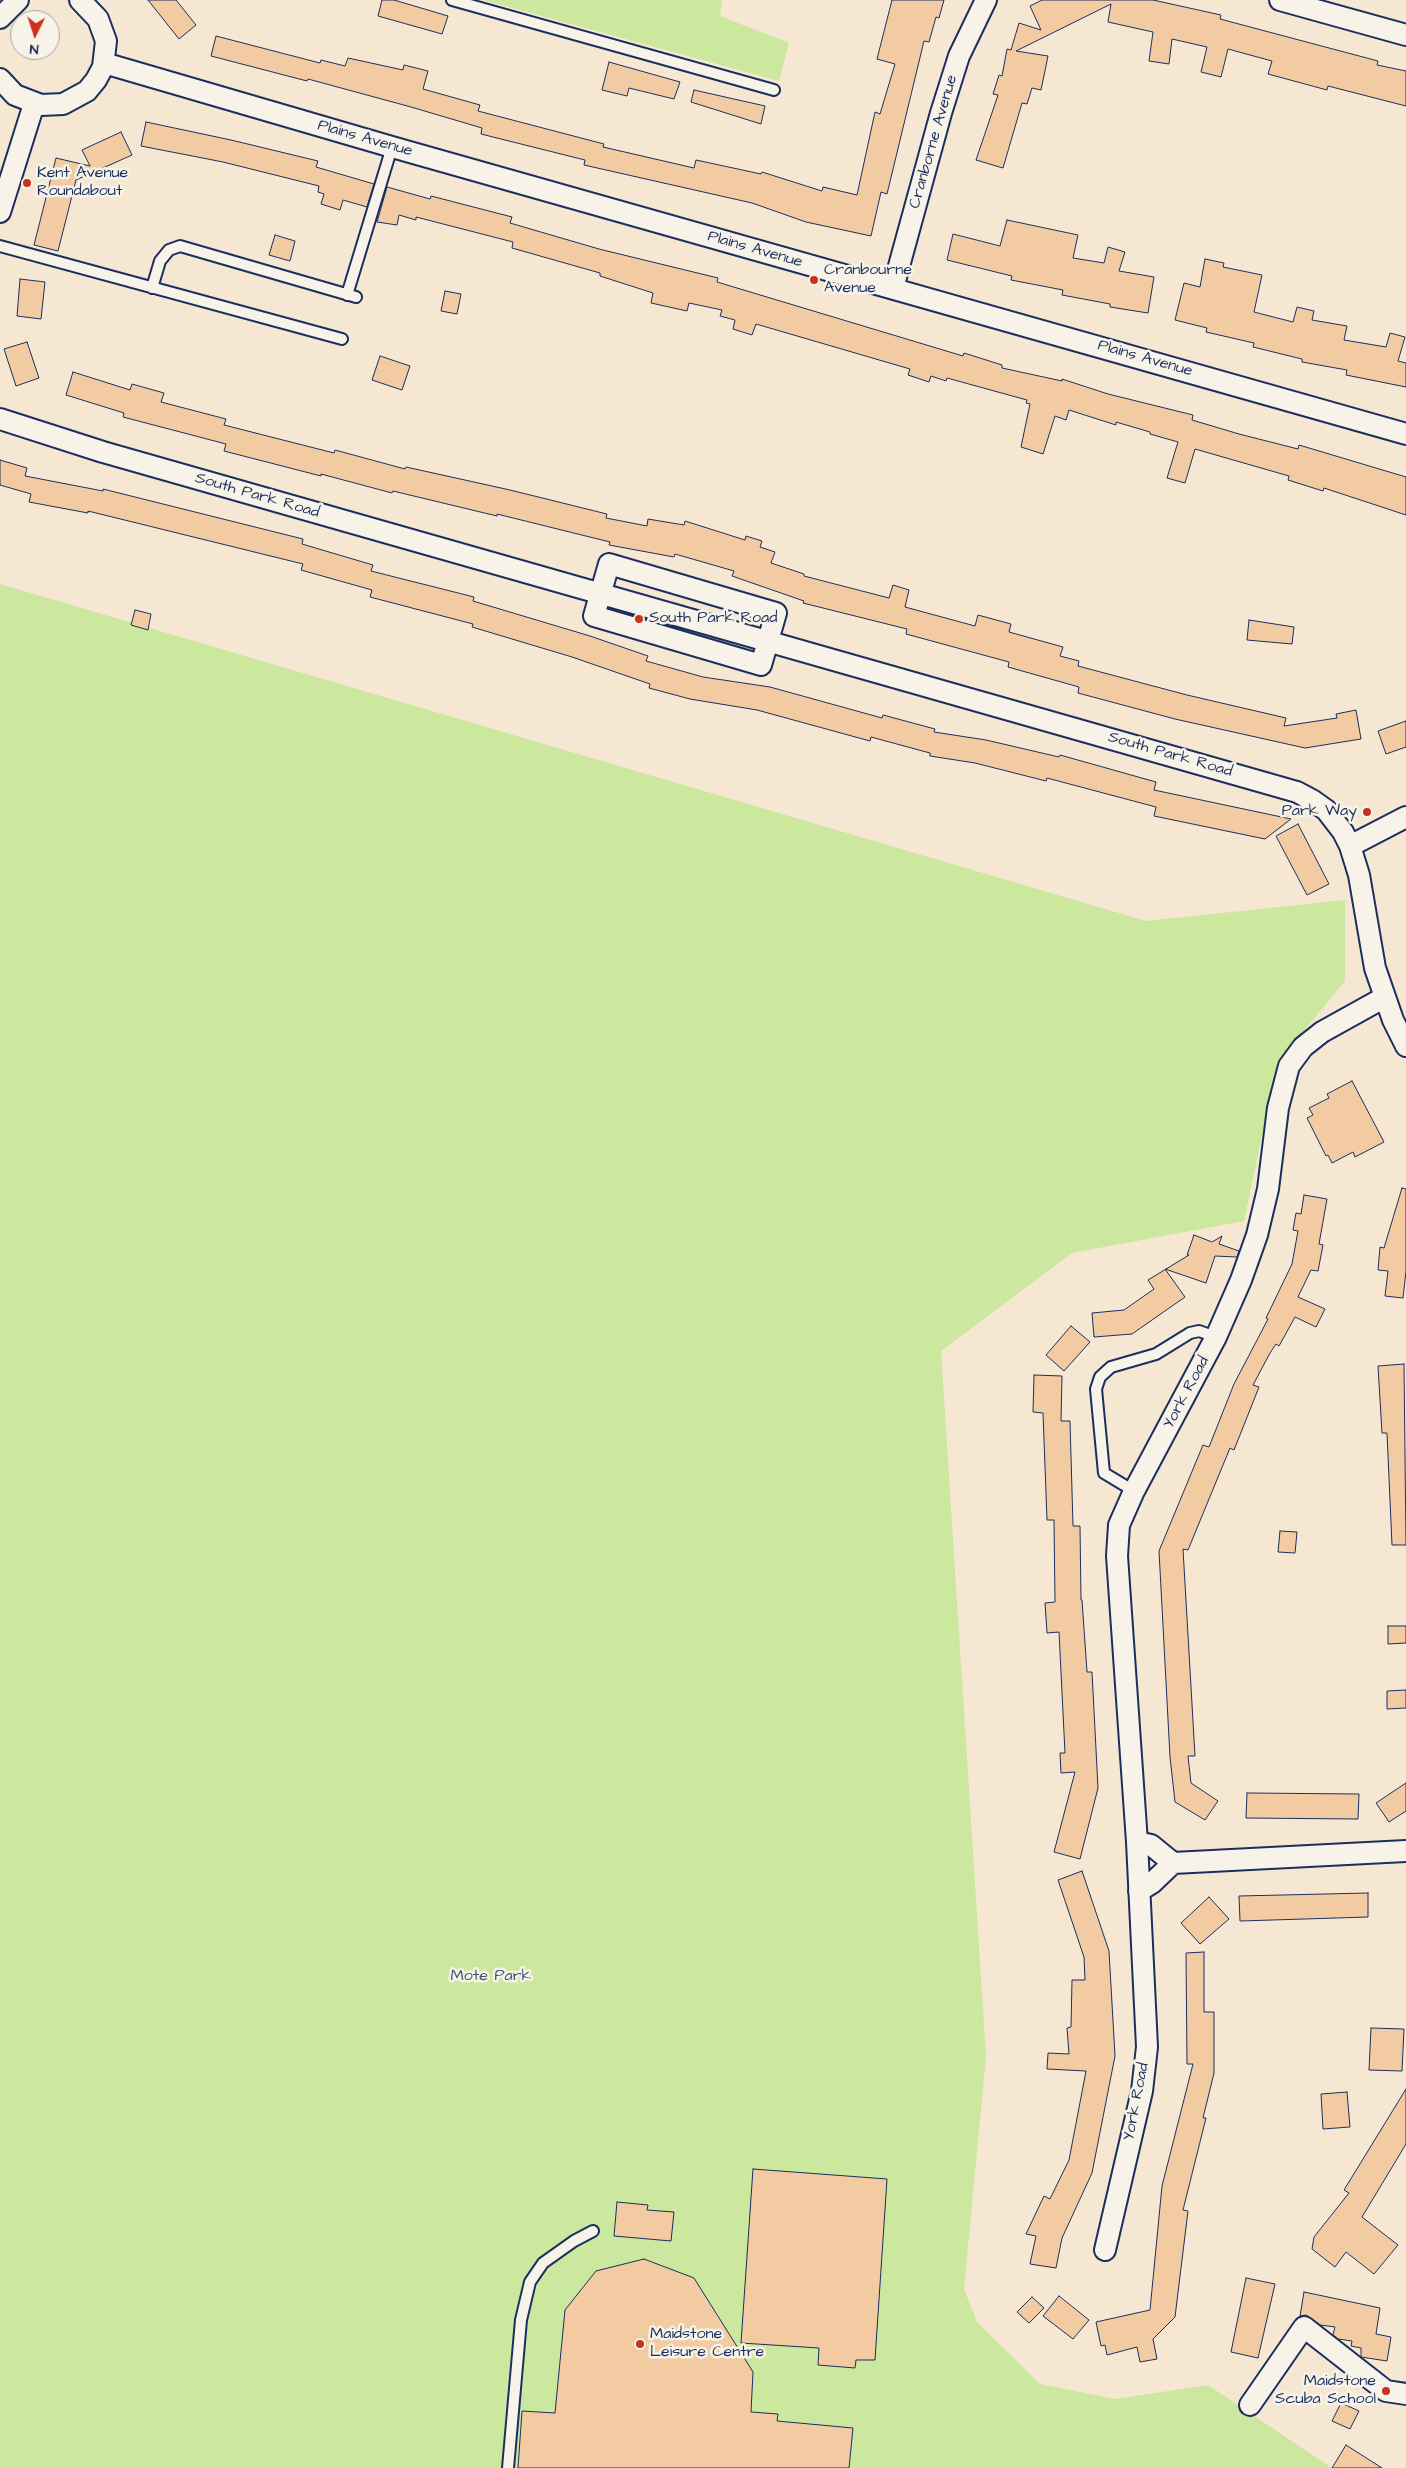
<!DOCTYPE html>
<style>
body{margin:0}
#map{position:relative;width:1406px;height:2468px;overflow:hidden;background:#f6e7d3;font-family:"Architects Daughter",sans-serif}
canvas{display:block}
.north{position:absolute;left:10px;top:10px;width:50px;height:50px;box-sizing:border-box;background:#f7f3e8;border:1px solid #9fa5b1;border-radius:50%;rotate:184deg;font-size:14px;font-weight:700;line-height:20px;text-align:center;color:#1b2f5e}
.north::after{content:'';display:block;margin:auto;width:18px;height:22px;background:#c8321e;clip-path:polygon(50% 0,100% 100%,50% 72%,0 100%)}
</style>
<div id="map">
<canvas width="1406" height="2468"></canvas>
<div class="north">N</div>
</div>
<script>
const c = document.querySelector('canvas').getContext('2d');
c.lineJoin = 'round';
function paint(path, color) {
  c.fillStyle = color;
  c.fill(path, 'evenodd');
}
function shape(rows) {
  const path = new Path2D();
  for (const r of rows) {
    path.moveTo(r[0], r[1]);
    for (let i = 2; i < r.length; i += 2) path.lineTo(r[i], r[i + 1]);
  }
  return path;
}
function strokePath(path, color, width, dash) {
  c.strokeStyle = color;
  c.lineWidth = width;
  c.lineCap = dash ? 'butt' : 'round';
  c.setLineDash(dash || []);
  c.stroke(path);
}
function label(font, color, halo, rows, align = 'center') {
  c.font = font + ' "Architects Daughter",sans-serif';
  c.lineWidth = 5;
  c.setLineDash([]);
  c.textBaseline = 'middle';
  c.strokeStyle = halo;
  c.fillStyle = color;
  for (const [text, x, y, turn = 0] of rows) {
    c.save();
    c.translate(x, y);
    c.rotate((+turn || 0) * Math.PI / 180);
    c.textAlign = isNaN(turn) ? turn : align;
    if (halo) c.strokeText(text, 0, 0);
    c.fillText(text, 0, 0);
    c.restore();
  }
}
paint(shape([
 [483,0,722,0,720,16,789,43,779,81],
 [0,584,1146,921,1345,900,1345,981,1277,1063,1244,1221,1072,1253,941,1351,986,2056,964,2289,977,2322,1040,2384,1115,2399,1208,2385,1332,2468,0,2468]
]), '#cce79e');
const building = shape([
 [148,0,176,0,196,25,179,39,148,0],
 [382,0,394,0,448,16,442,34,378,16,382,0],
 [892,0,944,0,939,18,936,17,929,42,924,41,887,194,881,192,871,236,806,222,752,203,584,165,585,160,481,134,482,128,411,107,308,79,307,81,211,56,216,36,320,63,321,60,345,66,348,58,403,70,404,65,428,71,423,89,480,105,478,111,604,144,603,147,694,168,696,160,761,174,762,172,822,191,823,187,857,195,875,112,880,114,895,64,877,59,892,0],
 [1042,0,1153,0,1221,15,1220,19,1378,61,1377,65,1406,71,1406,106,1328,86,1327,90,1268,74,1272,61,1228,49,1221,77,1201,72,1207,47,1172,39,1169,64,1149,61,1153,32,1108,22,1111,4,1016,51,1048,56,1041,90,1032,88,1027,104,1022,103,1003,168,976,160,998,95,993,94,999,75,1002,76,1007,49,1011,50,1019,23,1041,30,1030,6,1042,0],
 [609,62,680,82,674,99,629,88,627,96,602,90,609,62],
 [694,90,765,106,761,124,691,102,694,90],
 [146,122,231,140,318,161,316,167,374,184,367,207,343,200,340,210,321,204,324,194,318,192,319,186,223,162,141,146,146,122],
 [121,132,132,155,76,180,58,251,34,245,56,158,90,166,82,150,121,132],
 [387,187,430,199,431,196,512,217,510,223,599,249,718,278,717,282,963,356,964,353,1002,365,1002,368,1062,381,1062,379,1108,394,1193,415,1192,420,1239,434,1298,449,1299,445,1406,477,1406,515,1324,488,1323,491,1288,480,1289,476,1195,449,1185,483,1167,478,1178,442,1150,434,1150,432,1116,422,1116,425,1069,410,1066,420,1055,416,1043,454,1021,447,1030,404,1026,403,1027,400,947,378,946,381,931,376,929,382,908,375,910,369,756,324,752,335,733,329,735,320,720,316,722,310,689,303,687,311,651,303,653,293,600,276,600,273,512,248,513,242,416,217,416,220,399,215,397,225,377,222,387,187],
 [1007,220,1078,235,1073,258,1104,263,1108,247,1125,252,1119,271,1154,277,1148,313,1110,307,1110,304,1062,295,1063,290,1011,280,1012,276,947,260,953,234,1000,246,1007,220],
 [275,235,295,241,290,261,269,255,275,235],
 [1205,259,1224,263,1223,267,1262,275,1254,312,1293,322,1297,307,1314,311,1312,320,1347,326,1344,340,1386,347,1390,333,1405,337,1398,361,1406,363,1406,387,1346,375,1347,370,1302,362,1302,359,1253,347,1254,343,1206,332,1207,328,1175,320,1184,283,1200,287,1205,259],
 [20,279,45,282,41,319,17,316,20,279],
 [445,291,461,294,457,314,441,311,445,291],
 [27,342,39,378,16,386,4,349,27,342],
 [380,356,410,366,402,390,372,380,380,356],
 [73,372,130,390,132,384,164,393,161,402,226,419,224,425,334,453,335,450,405,469,406,467,510,490,607,514,606,518,647,526,648,519,684,525,685,521,745,540,746,536,762,541,760,547,775,552,771,563,804,574,804,576,889,598,893,585,909,590,905,607,975,626,978,615,1011,624,1009,632,1063,647,1060,656,1079,661,1078,666,1187,695,1286,718,1284,726,1337,718,1336,714,1356,710,1361,739,1305,748,1175,719,1078,693,1079,687,1008,667,1009,662,906,634,907,629,803,603,804,601,732,576,734,571,675,554,674,557,609,545,610,542,497,514,497,516,393,491,392,493,321,474,321,476,224,451,226,444,123,417,124,413,66,395,73,372],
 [0,460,27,468,25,476,103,491,103,489,303,539,302,544,373,565,371,571,474,597,473,601,590,636,648,656,646,661,703,677,770,687,882,718,883,715,935,729,934,732,986,740,1059,757,1060,755,1156,782,1154,790,1291,819,1265,839,1154,816,1156,807,1047,778,1046,781,975,763,930,756,930,753,871,737,870,741,757,710,690,699,649,688,650,684,572,657,472,627,473,624,370,597,372,590,301,570,303,564,88,511,88,513,29,502,31,494,0,485,0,460],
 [135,610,151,614,148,630,131,625,135,610],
 [1249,620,1294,627,1292,644,1247,640,1249,620],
 [1406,721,1406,747,1386,754,1378,731,1406,721],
 [1298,824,1329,884,1307,895,1276,836,1298,824],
 [1352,1081,1384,1142,1355,1157,1353,1152,1332,1163,1328,1155,1326,1156,1307,1118,1313,1115,1309,1108,1329,1098,1327,1094,1352,1081],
 [1402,1188,1406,1189,1406,1271,1403,1298,1385,1296,1388,1271,1378,1270,1380,1247,1384,1248,1402,1188],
 [1304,1195,1327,1199,1319,1244,1323,1245,1318,1271,1311,1270,1298,1297,1325,1309,1316,1327,1295,1317,1279,1346,1276,1344,1270,1353,1253,1385,1259,1387,1234,1450,1230,1448,1188,1550,1183,1549,1195,1756,1188,1756,1191,1783,1218,1801,1205,1820,1175,1802,1170,1757,1159,1551,1203,1445,1209,1447,1234,1384,1268,1319,1266,1318,1292,1264,1298,1231,1293,1230,1296,1213,1301,1214,1304,1195],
 [1194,1235,1212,1242,1222,1236,1219,1244,1239,1251,1237,1257,1215,1256,1206,1283,1165,1269,1185,1297,1132,1334,1094,1337,1092,1313,1124,1310,1154,1289,1148,1280,1189,1255,1187,1255,1194,1235],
 [1071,1326,1090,1342,1064,1371,1046,1355,1071,1326],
 [1404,1364,1406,1545,1392,1545,1387,1433,1382,1433,1378,1366,1404,1364],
 [1034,1375,1062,1376,1061,1421,1070,1421,1073,1526,1080,1526,1081,1600,1082,1600,1087,1672,1092,1672,1098,1788,1080,1859,1054,1852,1075,1772,1061,1773,1060,1753,1065,1753,1059,1632,1047,1633,1045,1603,1055,1602,1054,1520,1047,1520,1043,1413,1033,1412,1034,1375],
 [1280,1531,1297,1532,1295,1553,1278,1552,1280,1531],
 [1388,1626,1406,1626,1406,1643,1388,1644,1388,1626],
 [1406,1690,1406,1708,1387,1709,1387,1691,1406,1690],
 [1406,1783,1406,1811,1389,1822,1376,1803,1406,1783],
 [1247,1793,1359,1794,1358,1819,1246,1818,1247,1793],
 [1082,1871,1109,1951,1115,2056,1092,2173,1062,2238,1056,2268,1030,2264,1036,2236,1026,2234,1044,2196,1050,2199,1069,2160,1086,2071,1047,2069,1048,2053,1069,2054,1067,2028,1071,2027,1072,1980,1085,1980,1084,1957,1058,1880,1082,1871],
 [1368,1893,1368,1917,1240,1921,1239,1896,1368,1893],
 [1209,1897,1229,1919,1200,1944,1181,1923,1209,1897],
 [1204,1952,1204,2012,1214,2012,1214,2073,1203,2118,1206,2118,1183,2210,1188,2211,1175,2317,1153,2339,1157,2359,1140,2362,1137,2347,1107,2355,1105,2345,1101,2346,1096,2322,1150,2310,1162,2186,1193,2064,1187,2064,1186,1953,1204,1952],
 [1371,2028,1404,2029,1402,2071,1369,2070,1371,2028],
 [1406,2089,1406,2144,1362,2217,1398,2245,1374,2274,1346,2252,1335,2267,1312,2249,1314,2237,1349,2193,1344,2190,1406,2089],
 [1347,2092,1350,2127,1323,2129,1321,2094,1347,2092],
 [753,2169,887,2179,875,2360,856,2360,855,2368,818,2365,819,2348,741,2343,753,2169],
 [617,2202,648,2205,647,2210,674,2212,671,2241,614,2236,617,2202],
 [644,2259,694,2278,753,2372,751,2412,778,2414,777,2421,853,2428,849,2468,518,2468,522,2411,555,2413,565,2310,596,2271,644,2259],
 [1246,2278,1275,2284,1258,2358,1231,2352,1246,2278],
 [1304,2292,1380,2308,1376,2334,1391,2337,1387,2361,1361,2357,1361,2348,1351,2346,1352,2341,1338,2339,1333,2335,1335,2327,1320,2325,1306,2315,1300,2316,1304,2292],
 [1059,2296,1089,2320,1073,2339,1043,2316,1059,2296],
 [1032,2297,1044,2308,1029,2323,1017,2312,1032,2297],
 [1341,2403,1359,2411,1350,2429,1332,2421,1341,2403],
 [1346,2445,1382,2468,1332,2468,1346,2445]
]);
paint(building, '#f3cba2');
strokePath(building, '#1b2f5e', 1);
const service = shape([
 [452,0,774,90],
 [0,246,342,339],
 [152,288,160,261,169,250,180,246,356,297],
 [347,295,392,147],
 [1134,1491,1104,1473,1096,1389,1100,1377,1111,1367,1156,1354,1190,1333,1199,1331,1216,1337],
 [508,2468,521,2320,530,2282,543,2263,574,2241,593,2231]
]);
const minor = shape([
 [1280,0,1406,35],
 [0,18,18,0],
 [104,63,392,147,1406,434],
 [0,79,15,95,41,105,63,104,87,91,96,80,103,67,106,41,98,19,80,0],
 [0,212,34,104],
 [893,288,941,113,959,56,986,0],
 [0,419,103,452,1297,792,1312,800,1326,810,1343,832,1350,846,1359,875,1375,968,1393,1020,1406,1046],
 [609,564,776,613,761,665,594,616,609,564],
 [1350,846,1406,817],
 [1137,1842,1151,1845,1173,1863],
 [1139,1891,1152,1883,1173,1863,1406,1851],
 [1105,2250,1142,2091,1147,2047,1137,1842,1117,1556,1119,1525,1134,1491,1216,1337,1241,1280,1257,1235,1268,1189,1278,1108,1289,1066,1303,1047,1322,1032,1385,997],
 [1250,2405,1304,2327,1386,2391,1406,2394]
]);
strokePath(service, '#1b2f5e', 14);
strokePath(minor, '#1b2f5e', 24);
strokePath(service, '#f7f3e8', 10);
strokePath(minor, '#f7f3e8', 20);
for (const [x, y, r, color] of [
 [27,183,5,"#c8321e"],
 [814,280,5,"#c8321e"],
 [639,619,5,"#c8321e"],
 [1367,812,5,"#c8321e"],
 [640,2344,5,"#c8321e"],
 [1386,2391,5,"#c8321e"]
]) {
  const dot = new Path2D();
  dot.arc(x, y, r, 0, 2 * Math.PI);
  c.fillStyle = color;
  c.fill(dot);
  strokePath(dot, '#f7f3e8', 2);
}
label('16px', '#1b2f5e', '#f7f3e8', [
 ["Plains Avenue",365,139,16],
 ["Cranborne Avenue",934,142,-74],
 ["Plains Avenue",755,250,16],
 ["Plains Avenue",1145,359,16],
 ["South Park Road",257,496,16],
 ["South Park Road",1170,755,16],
 ["York Road",1187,1393,-62],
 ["York Road",1137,2102,-79]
]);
label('16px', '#1b2f5e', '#f7f3e8', [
 ["Kent Avenue",37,174],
 ["Roundabout",37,192],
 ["Cranbourne",824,271],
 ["Avenue",824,289],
 ["South Park Road",649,619],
 ["Park Way",1357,812,"right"],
 ["Maidstone",650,2335],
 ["Leisure Centre",650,2353],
 ["Maidstone",1376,2382,"right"],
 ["Scuba School",1376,2400,"right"]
], 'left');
label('16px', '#3e546b', '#f7f3e8', [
 ["Mote Park",491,1977]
]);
</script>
